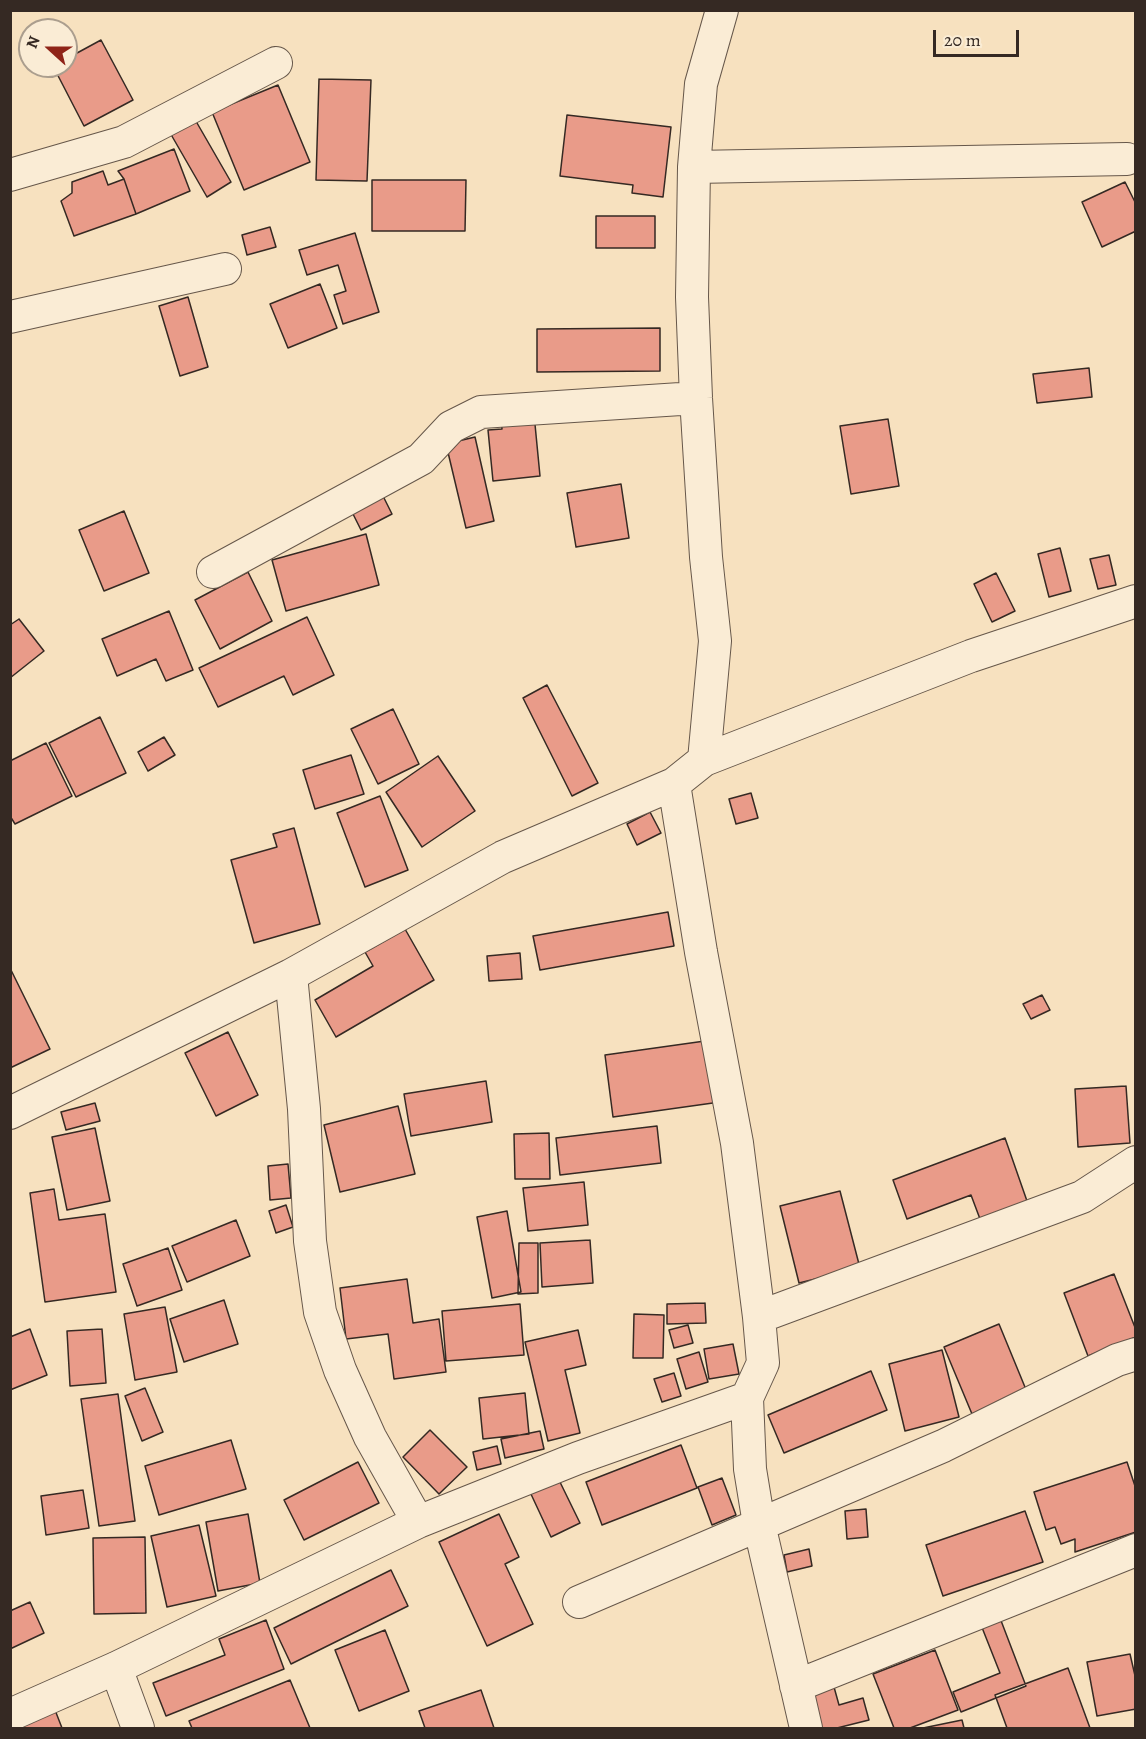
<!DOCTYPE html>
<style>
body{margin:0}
#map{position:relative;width:1146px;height:1739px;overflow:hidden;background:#f7e1bf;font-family:Alegreya,serif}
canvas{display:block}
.frame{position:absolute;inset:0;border:12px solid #352923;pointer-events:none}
.north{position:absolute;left:18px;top:18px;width:60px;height:60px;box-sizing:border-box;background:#faecd5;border:2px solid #ab9e8e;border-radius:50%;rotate:291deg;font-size:16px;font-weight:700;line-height:24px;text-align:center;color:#352923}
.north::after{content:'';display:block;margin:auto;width:21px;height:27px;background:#8f2418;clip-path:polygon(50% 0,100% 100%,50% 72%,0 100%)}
.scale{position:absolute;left:933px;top:30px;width:86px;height:27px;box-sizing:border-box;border:3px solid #352923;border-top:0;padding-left:8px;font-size:18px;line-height:21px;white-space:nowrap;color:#352923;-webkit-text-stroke:4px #faecd5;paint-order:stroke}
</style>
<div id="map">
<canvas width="1146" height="1739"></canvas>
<div class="frame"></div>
<div class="north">N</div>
<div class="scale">20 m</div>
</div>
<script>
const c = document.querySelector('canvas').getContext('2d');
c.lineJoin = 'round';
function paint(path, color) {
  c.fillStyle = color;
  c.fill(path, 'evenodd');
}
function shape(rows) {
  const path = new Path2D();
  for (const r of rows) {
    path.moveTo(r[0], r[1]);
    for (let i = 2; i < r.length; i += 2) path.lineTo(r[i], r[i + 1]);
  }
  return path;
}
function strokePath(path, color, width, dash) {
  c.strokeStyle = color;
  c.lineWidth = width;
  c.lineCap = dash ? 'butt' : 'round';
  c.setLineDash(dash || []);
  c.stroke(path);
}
const building = shape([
 [101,40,133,100,84,126,53,66,66,66,66,59,101,40],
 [319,79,371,80,367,181,316,180,319,79],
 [278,85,310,162,244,190,212,112,278,85],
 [567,115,671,127,663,197,632,193,633,185,560,176,567,115],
 [193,116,231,182,207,197,169,131,193,116],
 [174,149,190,191,136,214,124,179,118,171,174,149],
 [103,171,108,185,124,179,136,214,74,236,61,201,72,193,72,182,103,171],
 [372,180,466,180,465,231,372,231,372,180],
 [1125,182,1136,204,1136,231,1102,247,1082,202,1125,182],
 [596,216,655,216,655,248,596,248,596,216],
 [270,227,276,247,247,255,242,235,270,227],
 [355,233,379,312,343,324,334,295,346,291,338,265,307,275,299,250,355,233],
 [320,284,337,328,288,348,270,304,320,284],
 [188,297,208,367,180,376,159,306,188,297],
 [660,328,660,371,537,372,537,329,660,328],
 [1089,368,1092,397,1037,403,1033,374,1089,368],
 [534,414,540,476,493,481,488,430,502,429,501,418,534,414],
 [888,419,899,486,851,494,840,426,888,419],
 [475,437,494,521,466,528,446,444,475,437],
 [621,484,629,538,576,547,567,493,621,484],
 [379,488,392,514,361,530,348,504,379,488],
 [124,511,149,573,104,591,79,530,124,511],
 [366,534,379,585,286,611,272,560,366,534],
 [1060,548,1071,591,1049,597,1038,554,1060,548],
 [1109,555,1116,585,1098,589,1090,559,1109,555],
 [248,572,272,621,220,649,195,600,248,572],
 [996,573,1015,611,992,622,974,584,996,573],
 [169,611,193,670,166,681,156,659,117,676,102,639,169,611],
 [307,617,334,675,293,695,284,676,218,707,199,668,307,617],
 [19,619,44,651,10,678,10,625,19,619],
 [547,685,598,783,572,796,523,698,547,685],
 [393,709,419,764,378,784,351,729,393,709],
 [100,717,126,773,76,797,49,743,100,717],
 [164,737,175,755,148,771,138,752,164,737],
 [46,743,72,796,15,824,10,816,10,761,46,743],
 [351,755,364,794,315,809,303,770,351,755],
 [438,756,475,811,422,847,386,792,438,756],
 [751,793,758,818,736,824,729,799,751,793],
 [380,796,408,870,365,887,337,813,380,796],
 [650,812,661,833,637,845,627,824,650,812],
 [294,828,320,924,254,943,231,860,277,847,273,834,294,828],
 [668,912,674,946,540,970,533,936,668,912],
 [405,929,434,980,336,1037,315,1000,373,966,365,952,405,929],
 [520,953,522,979,489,981,487,956,520,953],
 [10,968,50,1049,10,1068,10,968],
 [1042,995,1050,1010,1031,1019,1023,1004,1042,995],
 [228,1032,258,1095,216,1116,185,1053,228,1032],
 [712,1040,720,1102,613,1117,605,1055,712,1040],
 [486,1081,492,1122,411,1136,404,1094,486,1081],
 [1126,1086,1130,1143,1078,1147,1075,1089,1126,1086],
 [95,1103,100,1121,66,1130,61,1112,95,1103],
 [398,1106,415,1174,340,1192,324,1125,398,1106],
 [657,1126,661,1163,560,1175,556,1138,657,1126],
 [95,1128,110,1201,67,1210,52,1137,95,1128],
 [549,1133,550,1179,515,1179,514,1134,549,1133],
 [1005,1138,1027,1201,980,1219,971,1195,907,1219,893,1180,1005,1138],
 [288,1164,291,1198,270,1200,268,1166,288,1164],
 [584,1182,588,1225,528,1231,523,1188,584,1182],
 [54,1189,59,1220,105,1214,116,1292,45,1302,30,1193,54,1189],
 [840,1191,860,1268,799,1283,780,1206,840,1191],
 [286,1205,293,1227,276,1233,269,1211,286,1205],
 [507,1211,521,1292,492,1298,477,1217,507,1211],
 [236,1220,250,1256,187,1282,172,1246,236,1220],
 [590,1240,593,1283,542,1287,540,1243,590,1240],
 [519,1243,538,1243,538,1293,518,1294,519,1243],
 [168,1248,182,1290,137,1306,123,1264,168,1248],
 [1114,1274,1136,1330,1136,1337,1088,1356,1064,1293,1114,1274],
 [407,1279,413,1323,439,1319,446,1372,394,1379,388,1334,346,1339,340,1288,407,1279],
 [224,1300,238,1344,184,1362,170,1319,224,1300],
 [705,1303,706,1323,667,1324,667,1304,705,1303],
 [520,1304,524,1355,446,1361,442,1311,520,1304],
 [165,1307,177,1372,135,1380,124,1314,165,1307],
 [634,1314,664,1315,663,1358,633,1358,634,1314],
 [999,1324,1027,1392,972,1414,944,1347,999,1324],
 [688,1325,693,1343,674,1348,669,1330,688,1325],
 [30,1329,47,1375,10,1390,10,1337,30,1329],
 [102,1329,106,1383,70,1386,67,1331,102,1329],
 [578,1330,586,1365,565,1370,580,1433,548,1441,525,1342,578,1330],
 [733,1344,739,1374,709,1379,704,1349,733,1344],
 [942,1350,959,1417,905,1431,889,1364,942,1350],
 [699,1352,708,1382,686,1389,677,1359,699,1352],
 [871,1371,887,1410,784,1453,768,1415,871,1371],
 [674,1373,681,1396,662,1402,654,1379,674,1373],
 [145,1388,163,1432,142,1441,125,1396,145,1388],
 [525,1393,529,1434,483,1439,479,1398,525,1393],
 [118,1394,135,1521,99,1526,81,1399,118,1394],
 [430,1430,467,1467,439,1494,403,1457,430,1430],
 [540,1431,544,1449,505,1458,501,1439,540,1431],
 [231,1440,246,1489,159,1515,145,1466,231,1440],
 [681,1445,697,1488,602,1525,586,1482,681,1445],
 [497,1446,501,1464,477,1470,473,1452,497,1446],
 [358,1462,379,1503,304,1540,284,1500,358,1462],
 [1127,1462,1136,1489,1136,1532,1075,1552,1075,1539,1061,1544,1055,1527,1046,1530,1034,1492,1127,1462],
 [558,1478,580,1523,551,1537,530,1492,558,1478],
 [722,1478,736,1515,712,1525,698,1487,722,1478],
 [83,1490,89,1528,46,1535,41,1496,83,1490],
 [866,1509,868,1537,847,1539,845,1511,866,1509],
 [1025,1511,1043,1562,943,1596,926,1545,1025,1511],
 [248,1514,260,1583,218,1591,206,1522,248,1514],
 [499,1514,519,1557,505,1564,533,1624,487,1646,439,1542,499,1514],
 [199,1525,216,1596,167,1607,151,1536,199,1525],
 [145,1537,146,1613,94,1614,93,1538,145,1537],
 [809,1549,812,1566,787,1572,784,1555,809,1549],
 [391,1570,408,1606,291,1664,274,1628,391,1570],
 [30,1602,44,1633,10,1649,10,1611,30,1602],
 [1000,1618,1026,1686,961,1712,953,1692,1000,1673,981,1625,1000,1618],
 [266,1620,284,1669,166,1716,153,1683,225,1655,219,1639,266,1620],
 [385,1630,409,1691,359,1711,335,1650,385,1630],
 [935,1650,958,1710,910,1728,894,1728,873,1674,935,1650],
 [1130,1654,1136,1680,1136,1709,1097,1716,1087,1662,1130,1654],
 [1068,1668,1090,1728,1007,1728,995,1695,1068,1668],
 [290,1680,310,1728,192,1728,189,1721,290,1680],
 [834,1687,839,1705,863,1698,869,1720,837,1728,821,1728,811,1692,834,1687],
 [481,1690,494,1728,425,1728,419,1711,481,1690],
 [55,1710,62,1728,10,1728,55,1710],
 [962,1720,964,1728,923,1728,962,1720]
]);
paint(building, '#e99b89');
strokePath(building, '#352923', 1.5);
const street = shape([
 [694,167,1127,159],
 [10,175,124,142,276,63],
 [10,317,225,269],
 [213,572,421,459,451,427,481,412,696,398],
 [704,760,715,641,706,557,696,398,692,297,694,167,701,84,722,10],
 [674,784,701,952,737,1143,759,1317,763,1363,747,1398],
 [291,975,503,857,674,784,704,760,971,656,1136,601],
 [10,1113,291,975,304,1109,310,1241,320,1312,340,1370,370,1437,418,1522],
 [759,1317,1082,1197,1136,1162],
 [579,1602,943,1446,1117,1360,1136,1354],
 [116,1668,138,1728],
 [796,1686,1136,1550],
 [10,1715,116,1668,418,1522,578,1458,747,1398,750,1469,759,1524,806,1728]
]);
strokePath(street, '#66574a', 34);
strokePath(street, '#faecd5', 32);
</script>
